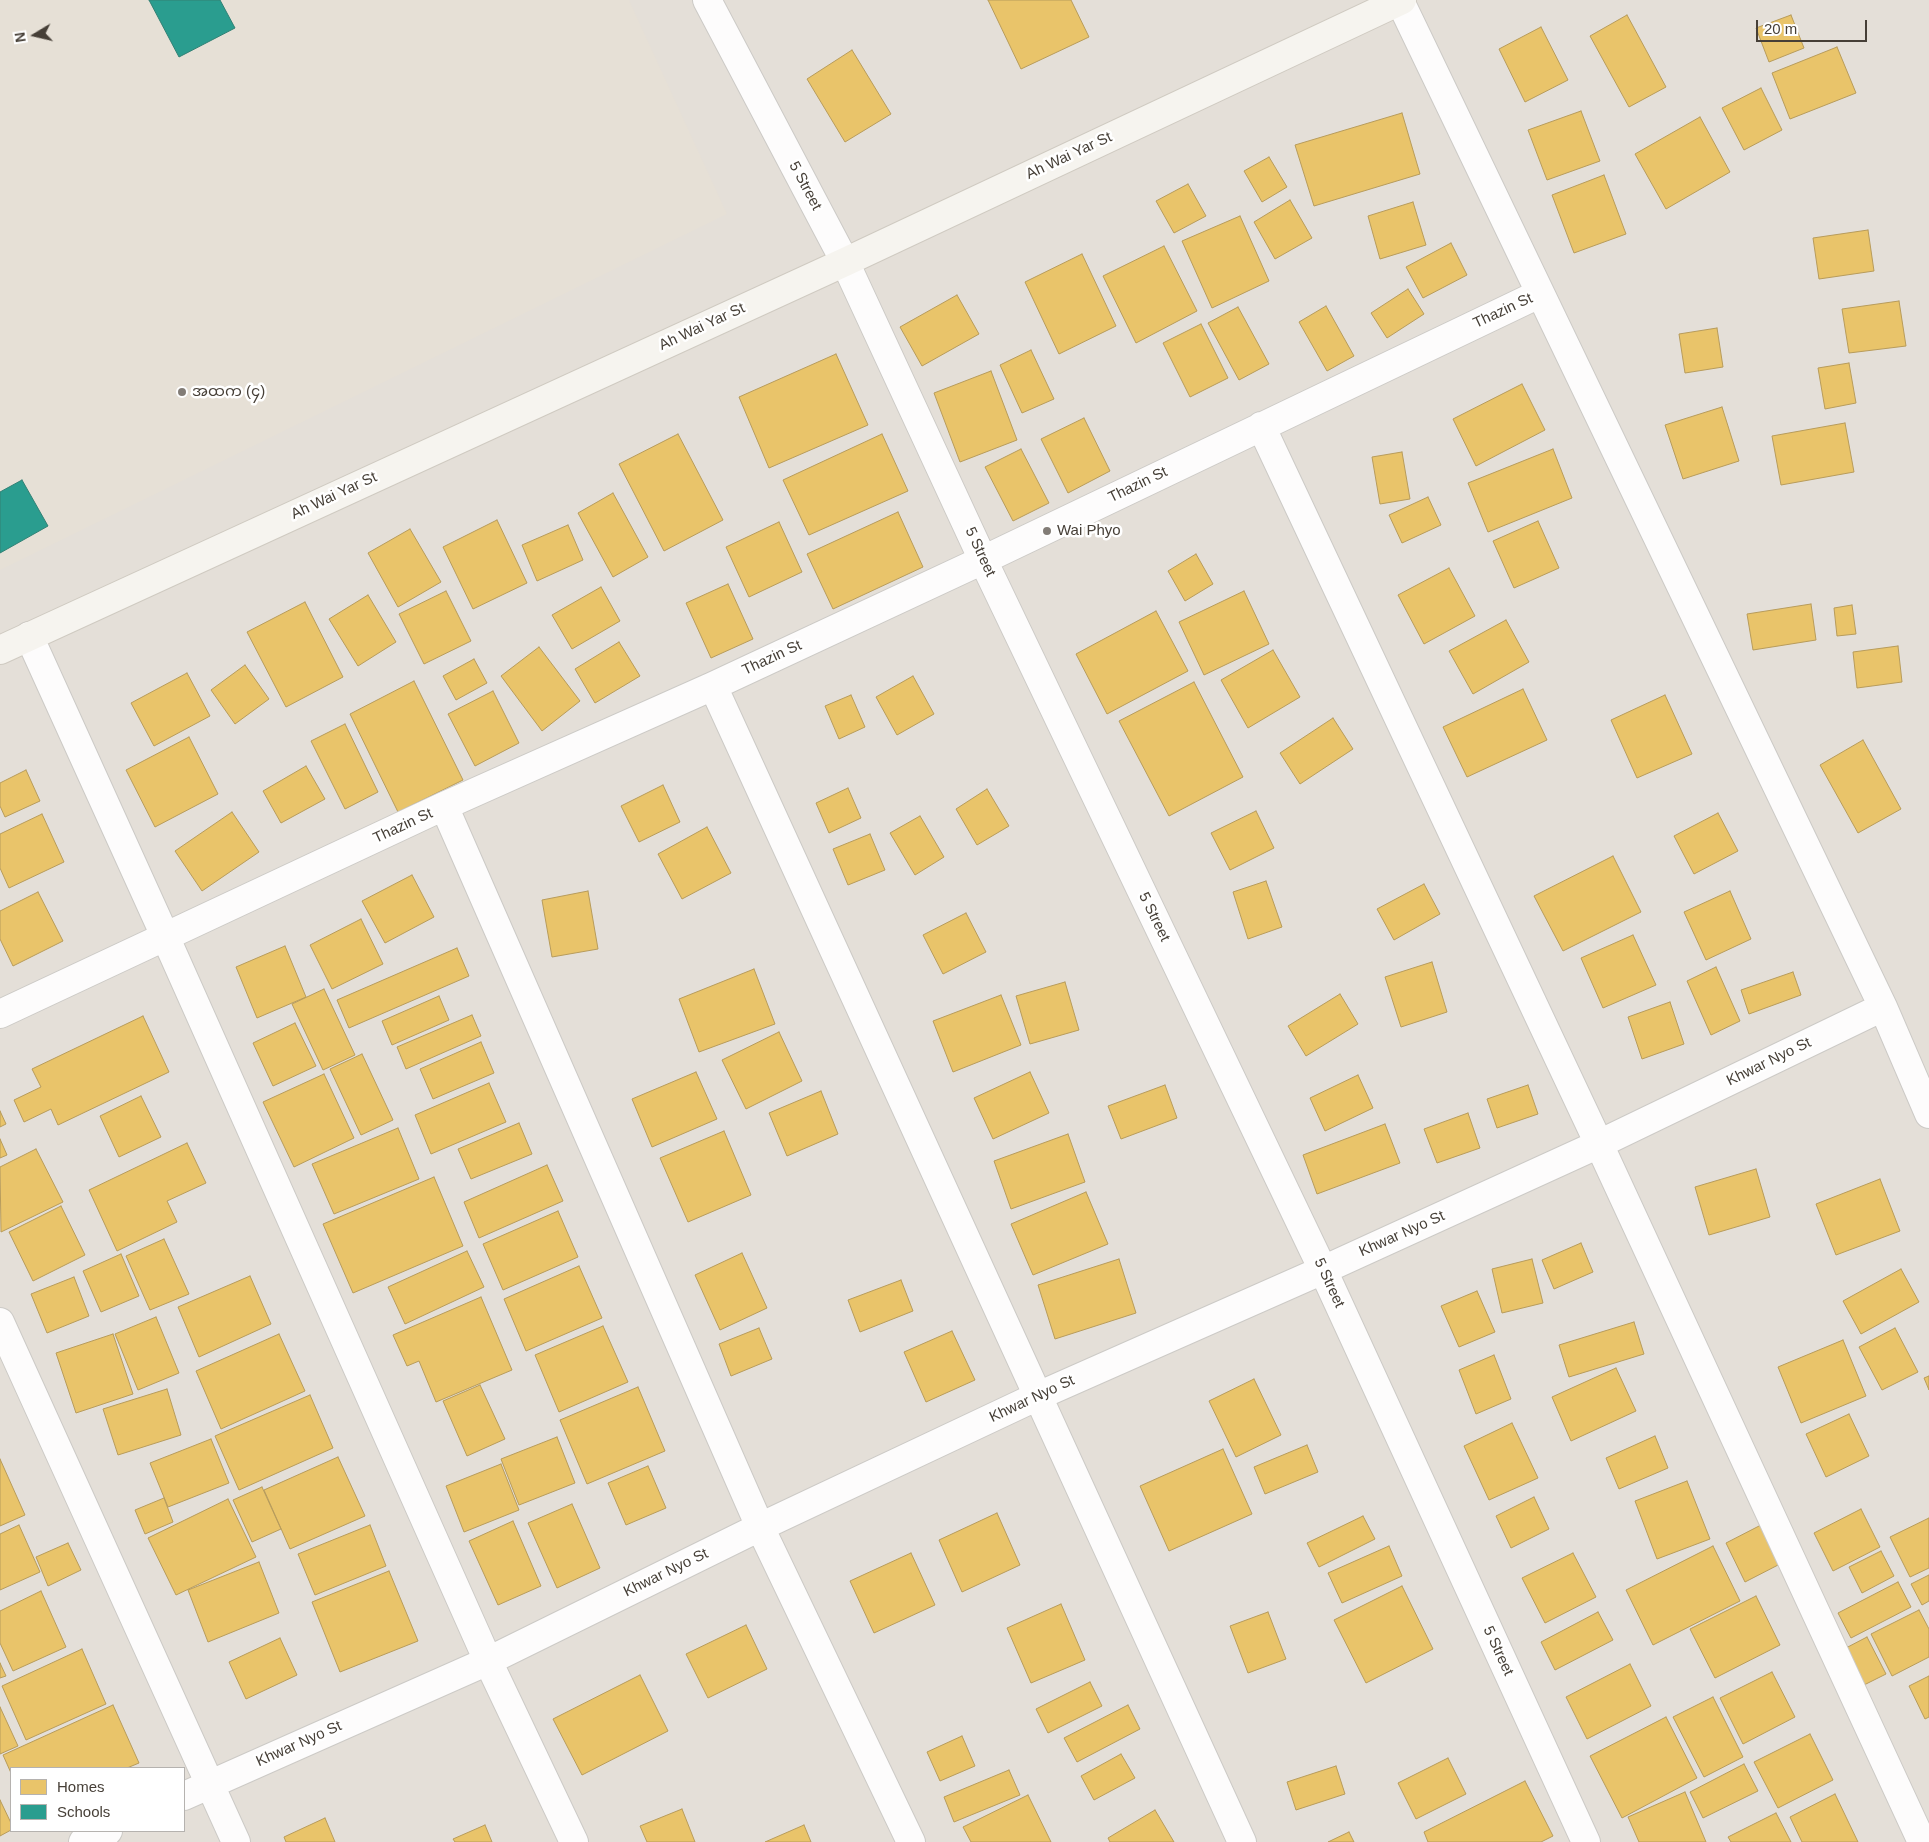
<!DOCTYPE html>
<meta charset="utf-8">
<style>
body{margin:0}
#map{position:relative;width:1929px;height:1842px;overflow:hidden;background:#f0eeea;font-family:Helvetica,sans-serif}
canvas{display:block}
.legend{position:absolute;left:10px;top:1767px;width:175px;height:65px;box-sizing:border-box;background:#fff;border:1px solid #b5b2af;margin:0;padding:6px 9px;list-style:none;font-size:15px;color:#463f37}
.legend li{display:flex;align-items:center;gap:10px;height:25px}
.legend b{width:25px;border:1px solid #b5b2af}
.north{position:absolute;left:10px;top:10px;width:50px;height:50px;-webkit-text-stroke:4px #fff;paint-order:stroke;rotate:261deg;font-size:14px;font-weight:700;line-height:20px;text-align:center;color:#463f37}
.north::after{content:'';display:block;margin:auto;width:18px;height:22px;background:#463f37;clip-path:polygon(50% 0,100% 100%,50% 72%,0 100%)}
.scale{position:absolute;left:1756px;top:20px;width:111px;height:22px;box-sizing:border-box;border:2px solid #463f37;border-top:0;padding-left:6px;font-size:15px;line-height:18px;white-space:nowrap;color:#463f37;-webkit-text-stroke:4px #fff;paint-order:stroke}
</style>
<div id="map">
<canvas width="1929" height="1842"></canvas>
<ul class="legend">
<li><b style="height:14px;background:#e9c46a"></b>Homes</li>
<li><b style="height:14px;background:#2a9d8f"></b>Schools</li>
</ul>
<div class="north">N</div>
<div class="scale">20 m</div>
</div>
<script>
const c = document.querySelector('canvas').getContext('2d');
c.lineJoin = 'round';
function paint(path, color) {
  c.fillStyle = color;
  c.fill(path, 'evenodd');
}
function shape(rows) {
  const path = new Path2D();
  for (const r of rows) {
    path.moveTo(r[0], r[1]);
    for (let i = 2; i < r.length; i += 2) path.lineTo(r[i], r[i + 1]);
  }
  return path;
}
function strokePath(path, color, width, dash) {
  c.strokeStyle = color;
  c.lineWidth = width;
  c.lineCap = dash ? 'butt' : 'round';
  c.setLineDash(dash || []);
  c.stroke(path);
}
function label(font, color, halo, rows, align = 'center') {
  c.font = font + ' Helvetica,"Noto Sans Myanmar",sans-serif';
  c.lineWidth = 5;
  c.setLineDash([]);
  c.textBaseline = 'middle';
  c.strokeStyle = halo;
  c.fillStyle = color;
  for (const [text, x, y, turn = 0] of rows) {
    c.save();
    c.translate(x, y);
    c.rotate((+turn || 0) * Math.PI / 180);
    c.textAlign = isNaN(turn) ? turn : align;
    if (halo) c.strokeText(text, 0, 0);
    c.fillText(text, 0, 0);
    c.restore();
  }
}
paint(shape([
 [0,0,1929,0,1929,1842,0,1842],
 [11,1768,184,1768,184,1831,11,1831]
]), '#e4dfd8');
paint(shape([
 [0,0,629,0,727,214,0,570]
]), '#e6e0d6');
const homes = shape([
 [988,0,1071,0,1089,37,1021,69,988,0],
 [1627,15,1666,87,1629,107,1590,36,1627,15],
 [1791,15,1804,48,1769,62,1756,28,1791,15],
 [1541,27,1568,80,1525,102,1499,49,1541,27],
 [1837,47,1856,93,1790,119,1772,73,1837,47],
 [852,50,891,114,845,142,807,79,852,50],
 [1761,88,1782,130,1744,150,1722,108,1761,88],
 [1581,111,1600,161,1547,180,1528,130,1581,111],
 [1402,113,1420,174,1314,206,1295,145,1402,113],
 [1700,117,1730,172,1666,209,1635,154,1700,117],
 [1269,157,1287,187,1262,202,1244,171,1269,157],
 [1604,175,1626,234,1574,253,1552,195,1604,175],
 [1188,184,1206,216,1174,233,1156,201,1188,184],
 [1290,200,1312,238,1275,259,1254,222,1290,200],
 [1413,202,1426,245,1380,259,1368,216,1413,202],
 [1240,216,1269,281,1212,308,1182,241,1240,216],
 [1868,230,1874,271,1819,279,1813,238,1868,230],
 [1451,243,1467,275,1423,298,1406,267,1451,243],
 [1164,246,1197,311,1136,343,1103,276,1164,246],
 [1082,254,1116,326,1059,354,1025,282,1082,254],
 [1408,289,1424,314,1387,338,1371,313,1408,289],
 [957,295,979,334,922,366,900,327,957,295],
 [1899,301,1906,346,1849,353,1842,309,1899,301],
 [1326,306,1354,356,1327,371,1299,322,1326,306],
 [1238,307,1269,364,1239,380,1208,323,1238,307],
 [1201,324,1228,378,1190,397,1163,343,1201,324],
 [1717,328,1723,367,1685,373,1679,334,1717,328],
 [1031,350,1054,399,1022,413,1000,365,1031,350],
 [836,354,868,425,769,468,739,397,836,354],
 [1849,363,1856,403,1825,409,1818,368,1849,363],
 [991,371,1017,440,960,462,934,393,991,371],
 [1522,384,1545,430,1476,466,1453,419,1522,384],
 [1722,407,1739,461,1683,479,1665,425,1722,407],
 [1084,418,1110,471,1068,493,1041,439,1084,418],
 [1845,423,1854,472,1781,485,1772,436,1845,423],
 [678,434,723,520,664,551,619,464,678,434],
 [882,434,908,491,809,535,783,480,882,434],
 [1021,449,1049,503,1013,521,985,467,1021,449],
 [1553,449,1572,498,1488,532,1468,483,1553,449],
 [1402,452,1410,499,1380,504,1372,457,1402,452],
 [613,493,648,557,613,577,578,513,613,493],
 [1428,497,1441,525,1402,543,1389,515,1428,497],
 [898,512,923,567,833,609,807,554,898,512],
 [497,520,527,583,473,609,443,547,497,520],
 [1538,521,1559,568,1514,588,1493,541,1538,521],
 [779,522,802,572,749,597,726,547,779,522],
 [568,525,583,560,537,581,522,545,568,525],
 [410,529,441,582,398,607,368,553,410,529],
 [1196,554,1213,584,1185,601,1168,571,1196,554],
 [1449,568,1475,616,1424,644,1398,595,1449,568],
 [728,584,753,639,711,658,686,603,728,584],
 [601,587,620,621,572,649,552,615,601,587],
 [446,591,471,641,424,664,399,614,446,591],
 [1244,591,1269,644,1204,675,1179,622,1244,591],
 [368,595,396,642,358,666,329,619,368,595],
 [305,602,343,677,286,707,247,632,305,602],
 [1811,604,1816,640,1753,650,1747,614,1811,604],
 [1852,605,1856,634,1837,636,1834,608,1852,605],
 [1156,611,1188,671,1107,714,1076,654,1156,611],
 [1506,620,1529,662,1473,694,1449,651,1506,620],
 [619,642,640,676,595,703,575,669,619,642],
 [1898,646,1902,682,1857,688,1853,652,1898,646],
 [539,647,580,701,542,731,501,676,539,647],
 [1273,650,1300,697,1248,728,1221,680,1273,650],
 [474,659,487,683,456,700,443,676,474,659],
 [245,665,269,699,235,724,211,690,245,665],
 [187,673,210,716,154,746,131,703,187,673],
 [913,676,934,714,897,735,876,697,913,676],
 [414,681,463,780,398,812,350,714,414,681],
 [1194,682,1243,777,1169,816,1119,721,1194,682],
 [1523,689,1547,740,1467,777,1443,727,1523,689],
 [493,691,519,743,475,766,448,714,493,691],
 [851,695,865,727,839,739,825,706,851,695],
 [1665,695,1692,754,1637,778,1611,720,1665,695],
 [1333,718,1353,749,1300,784,1280,753,1333,718],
 [345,724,378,792,345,809,311,741,345,724],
 [189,737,218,794,155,827,126,770,189,737],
 [1863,740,1901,809,1858,833,1820,765,1863,740],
 [306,766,325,799,281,823,263,791,306,766],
 [26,770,40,801,5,817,0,806,0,783,26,770],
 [663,785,680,822,639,842,621,806,663,785],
 [848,788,861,818,829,833,816,803,848,788],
 [987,789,1009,826,977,845,956,809,987,789],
 [1256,811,1274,848,1230,870,1211,833,1256,811],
 [232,812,259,852,202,891,175,851,232,812],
 [1718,813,1738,851,1694,874,1674,836,1718,813],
 [42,814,64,862,9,888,0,868,0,834,42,814],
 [920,816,944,857,915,875,890,833,920,816],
 [707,827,731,873,682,899,658,854,707,827],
 [870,834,885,870,848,885,833,849,870,834],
 [1613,856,1641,912,1563,951,1534,896,1613,856],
 [412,875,434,917,385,943,362,901,412,875],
 [1266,881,1282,927,1248,939,1233,892,1266,881],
 [1424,884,1440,914,1394,940,1377,909,1424,884],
 [588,891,598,949,552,957,542,900,588,891],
 [1730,891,1751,939,1706,960,1684,912,1730,891],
 [38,892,63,941,13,966,0,939,0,911,38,892],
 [966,913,986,952,943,974,923,935,966,913],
 [361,919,383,964,332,989,310,945,361,919],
 [1633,935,1656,985,1603,1008,1581,958,1633,935],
 [285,946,306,997,257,1018,236,967,285,946],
 [457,948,469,976,349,1028,337,1000,457,948],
 [1432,962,1447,1012,1401,1027,1385,977,1432,962],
 [1716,967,1740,1021,1711,1035,1687,981,1716,967],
 [754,969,775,1024,699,1052,679,999,754,969],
 [1793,972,1801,995,1749,1014,1741,990,1793,972],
 [1065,982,1079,1030,1030,1044,1016,996,1065,982],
 [324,989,355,1055,323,1070,292,1004,324,989],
 [1340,994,1358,1024,1306,1056,1288,1026,1340,994],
 [1001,995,1021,1045,953,1072,933,1021,1001,995],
 [439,996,449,1020,392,1045,382,1021,439,996],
 [1670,1002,1684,1044,1642,1059,1628,1017,1670,1002],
 [472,1015,481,1036,406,1069,397,1047,472,1015],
 [143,1016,169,1072,58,1125,51,1109,24,1122,14,1100,41,1087,32,1069,143,1016],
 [295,1023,316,1066,273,1086,253,1043,295,1023],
 [779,1032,802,1081,746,1109,722,1060,779,1032],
 [481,1042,494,1073,433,1099,420,1069,481,1042],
 [362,1054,393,1120,361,1135,330,1069,362,1054],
 [696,1072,717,1119,652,1147,632,1099,696,1072],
 [1030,1072,1049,1113,993,1139,974,1098,1030,1072],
 [324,1074,354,1138,294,1167,263,1102,324,1074],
 [1358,1075,1373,1108,1325,1131,1310,1098,1358,1075],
 [489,1083,506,1122,431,1154,415,1115,489,1083],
 [1165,1085,1177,1118,1121,1139,1108,1106,1165,1085],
 [1528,1085,1538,1114,1497,1128,1487,1099,1528,1085],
 [821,1091,838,1134,787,1156,769,1113,821,1091],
 [141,1096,161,1137,119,1157,100,1116,141,1096],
 [0,1111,6,1124,0,1127,0,1111],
 [1468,1113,1480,1148,1437,1163,1424,1129,1468,1113],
 [519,1123,532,1154,471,1179,458,1149,519,1123],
 [1385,1124,1400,1163,1317,1194,1303,1155,1385,1124],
 [398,1128,419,1179,334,1214,312,1164,398,1128],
 [724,1131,751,1195,688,1222,660,1158,724,1131],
 [1068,1134,1085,1182,1011,1209,994,1161,1068,1134],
 [0,1139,7,1155,0,1158,0,1139],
 [187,1143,206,1183,167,1201,177,1222,117,1251,89,1190,187,1143],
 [36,1149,63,1202,1,1232,0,1167,36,1149],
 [547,1165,563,1201,479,1238,464,1202,547,1165],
 [1756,1169,1770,1217,1709,1235,1695,1187,1756,1169],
 [434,1177,463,1246,353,1293,323,1224,434,1177],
 [1880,1179,1900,1231,1836,1255,1816,1204,1880,1179],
 [1086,1192,1108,1244,1033,1275,1011,1224,1086,1192],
 [61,1206,85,1255,33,1281,9,1232,61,1206],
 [558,1211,578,1257,503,1290,483,1244,558,1211],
 [164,1239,189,1294,150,1310,126,1256,164,1239],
 [1581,1243,1593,1272,1554,1289,1542,1260,1581,1243],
 [467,1251,484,1287,405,1324,388,1287,467,1251],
 [742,1253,767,1308,720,1330,695,1275,742,1253],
 [121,1254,139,1296,101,1312,83,1271,121,1254],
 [1119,1259,1136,1313,1055,1339,1038,1285,1119,1259],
 [1532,1259,1543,1303,1502,1313,1492,1269,1532,1259],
 [579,1266,602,1318,526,1351,504,1299,579,1266],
 [1901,1269,1919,1302,1861,1334,1843,1301,1901,1269],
 [250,1276,271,1324,199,1357,178,1307,250,1276],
 [74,1277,89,1316,47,1333,31,1294,74,1277],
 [901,1280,913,1311,860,1332,848,1300,901,1280],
 [1477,1291,1495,1332,1459,1347,1441,1306,1477,1291],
 [481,1297,512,1370,436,1402,419,1361,407,1366,393,1335,481,1297],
 [156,1317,179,1373,138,1390,115,1334,156,1317],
 [1634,1322,1644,1354,1569,1377,1559,1345,1634,1322],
 [603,1326,628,1382,559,1412,535,1355,603,1326],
 [759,1328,772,1359,731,1376,719,1344,759,1328],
 [1895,1328,1918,1372,1882,1390,1859,1347,1895,1328],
 [952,1331,975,1380,926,1402,904,1352,952,1331],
 [113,1334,133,1394,76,1413,56,1353,113,1334],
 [279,1334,305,1391,221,1429,196,1371,279,1334],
 [1843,1340,1866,1396,1801,1423,1778,1367,1843,1340],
 [1494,1355,1511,1399,1476,1414,1459,1370,1494,1355],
 [1616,1368,1636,1411,1571,1441,1552,1397,1616,1368],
 [1929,1376,1929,1390,1924,1378,1929,1376],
 [1254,1379,1281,1435,1236,1457,1209,1401,1254,1379],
 [480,1385,505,1439,467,1456,443,1401,480,1385],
 [638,1387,665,1451,587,1484,560,1420,638,1387],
 [167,1389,181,1435,118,1455,103,1409,167,1389],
 [310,1395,333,1448,239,1490,215,1436,310,1395],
 [1849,1414,1869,1456,1826,1477,1806,1434,1849,1414],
 [1512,1423,1538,1478,1489,1500,1464,1446,1512,1423],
 [1655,1436,1668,1468,1619,1489,1606,1458,1655,1436],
 [557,1437,575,1483,519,1505,501,1459,557,1437],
 [211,1439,229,1483,168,1507,150,1463,211,1439],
 [1307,1445,1318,1472,1265,1494,1254,1467,1307,1445],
 [1223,1449,1252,1514,1169,1551,1140,1486,1223,1449],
 [338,1457,365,1516,290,1549,264,1490,338,1457],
 [0,1459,25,1515,0,1526,0,1459],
 [501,1464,519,1510,464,1532,446,1486,501,1464],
 [648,1466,666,1508,626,1525,608,1483,648,1466],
 [1687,1481,1710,1539,1657,1559,1635,1501,1687,1481],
 [262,1487,281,1529,252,1542,233,1500,262,1487],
 [1534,1497,1549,1529,1511,1548,1496,1516,1534,1497],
 [164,1498,173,1522,145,1534,135,1510,164,1498],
 [228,1499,256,1557,176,1595,148,1538,228,1499],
 [572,1504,600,1568,557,1588,528,1523,572,1504],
 [1861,1509,1880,1547,1833,1571,1814,1533,1861,1509],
 [997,1513,1020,1565,962,1592,939,1540,997,1513],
 [1363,1516,1375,1539,1319,1567,1307,1543,1363,1516],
 [1929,1518,1929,1568,1910,1577,1890,1537,1929,1518],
 [513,1521,541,1586,498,1605,469,1541,513,1521],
 [19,1525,40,1572,0,1590,0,1534,19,1525],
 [370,1525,386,1566,315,1595,298,1554,370,1525],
 [1761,1525,1780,1564,1745,1582,1726,1543,1761,1525],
 [68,1543,81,1570,48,1586,36,1557,68,1543],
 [1389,1546,1402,1576,1342,1603,1328,1573,1389,1546],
 [1713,1546,1740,1601,1653,1645,1626,1590,1713,1546],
 [1881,1551,1894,1576,1862,1593,1849,1567,1881,1551],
 [911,1553,935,1605,874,1633,850,1581,911,1553],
 [1573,1553,1596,1597,1545,1623,1522,1578,1573,1553],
 [259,1562,279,1613,208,1642,188,1590,259,1562],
 [389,1571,418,1641,340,1672,312,1602,389,1571],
 [1929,1575,1929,1601,1922,1605,1911,1584,1929,1575],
 [1898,1582,1911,1607,1851,1638,1838,1613,1898,1582],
 [1402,1586,1433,1649,1366,1683,1334,1620,1402,1586],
 [41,1591,66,1647,13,1671,0,1643,0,1611,41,1591],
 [1756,1596,1780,1645,1715,1678,1690,1629,1756,1596],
 [1061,1604,1085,1660,1031,1683,1007,1628,1061,1604],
 [1919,1610,1929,1629,1929,1657,1892,1676,1871,1634,1919,1610],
 [1268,1612,1286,1659,1248,1673,1230,1626,1268,1612],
 [1598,1612,1613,1640,1555,1670,1541,1642,1598,1612],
 [746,1625,767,1669,708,1698,686,1654,746,1625],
 [1867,1637,1886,1674,1862,1686,1844,1649,1867,1637],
 [280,1638,297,1675,246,1699,229,1662,280,1638],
 [82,1649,106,1704,26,1740,2,1686,82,1649],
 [0,1663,6,1676,0,1678,0,1663],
 [1630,1664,1651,1706,1587,1739,1566,1697,1630,1664],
 [1772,1672,1795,1717,1743,1744,1720,1698,1772,1672],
 [640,1675,668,1731,582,1775,553,1719,640,1675],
 [1929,1676,1929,1717,1925,1719,1909,1686,1929,1676],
 [1090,1682,1102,1706,1048,1733,1036,1709,1090,1682],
 [1713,1697,1743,1757,1704,1777,1673,1717,1713,1697],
 [113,1705,139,1763,127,1768,11,1768,11,1773,3,1755,113,1705],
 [1128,1705,1140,1729,1077,1762,1064,1738,1128,1705],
 [0,1707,18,1746,0,1754,0,1707],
 [1666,1717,1697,1778,1622,1818,1590,1756,1666,1717],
 [1810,1734,1833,1780,1778,1808,1754,1762,1810,1734],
 [962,1736,975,1766,940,1781,927,1752,962,1736],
 [1121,1754,1135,1778,1094,1800,1081,1776,1121,1754],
 [1448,1758,1466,1794,1416,1819,1398,1783,1448,1758],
 [1744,1764,1758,1791,1703,1818,1690,1792,1744,1764],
 [1336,1766,1345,1794,1296,1810,1287,1782,1336,1766],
 [1009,1770,1020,1795,954,1822,944,1797,1009,1770],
 [1525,1781,1553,1836,1541,1842,1428,1842,1424,1832,1525,1781],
 [1685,1792,1706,1842,1639,1842,1628,1817,1685,1792],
 [1835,1794,1858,1842,1802,1842,1790,1817,1835,1794],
 [1028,1795,1051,1842,971,1842,963,1827,1028,1795],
 [0,1800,11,1823,11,1830,0,1836,0,1800],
 [682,1809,695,1842,647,1842,640,1826,682,1809],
 [1155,1810,1174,1842,1110,1842,1108,1838,1155,1810],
 [1776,1813,1791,1842,1731,1842,1728,1837,1776,1813],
 [325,1818,335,1842,286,1842,284,1837,325,1818],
 [485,1825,492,1842,455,1842,453,1839,485,1825],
 [804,1825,811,1842,765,1842,804,1825],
 [1349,1832,1354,1842,1328,1842,1349,1832]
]);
paint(homes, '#e9c46a');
strokePath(homes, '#b89c5b', 1);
const schools = shape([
 [149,0,220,0,235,28,179,57,149,0],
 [22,480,48,526,0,553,0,492,22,480]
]);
paint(schools, '#2a9d8f');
strokePath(schools, '#328175', 1);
const street = shape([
 [707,0,845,262,983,560,1323,1270,1586,1842],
 [1400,1,1883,1007,1929,1114],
 [1261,426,1599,1144,1922,1842],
 [29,636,165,936,488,1661,574,1842],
 [713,686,1242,1842],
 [444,806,760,1527,911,1842],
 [0,1014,444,806,713,686,983,560,1539,294],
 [0,1322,236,1842],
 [184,1796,488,1661,760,1527,1038,1396,1323,1270,1599,1144,1883,1007],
 [83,1842,108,1831]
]);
const secondary = shape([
 [0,650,845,262,1402,0]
]);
strokePath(street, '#cccac6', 30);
strokePath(secondary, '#cfcac1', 30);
strokePath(street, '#fdfcfc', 28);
strokePath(secondary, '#f6f4ef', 28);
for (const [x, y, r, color] of [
 [182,392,5,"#827c76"],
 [1047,531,5,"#827c76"]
]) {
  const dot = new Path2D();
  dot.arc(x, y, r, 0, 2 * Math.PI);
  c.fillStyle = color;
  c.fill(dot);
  strokePath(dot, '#fff', 2);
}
label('15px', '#463f37', '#fff', [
 ["Ah Wai Yar St",1069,156,-25],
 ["5 Street",805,186,62],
 ["Thazin St",1503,311,-25],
 ["Ah Wai Yar St",702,327,-25],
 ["Thazin St",1138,485,-26],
 ["Ah Wai Yar St",334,496,-25],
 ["5 Street",980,552,65],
 ["Thazin St",772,658,-25],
 ["Thazin St",403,826,-25],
 ["5 Street",1154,917,64],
 ["Khwar Nyo St",1769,1062,-26],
 ["Khwar Nyo St",1402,1234,-24],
 ["5 Street",1329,1283,65],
 ["Khwar Nyo St",1032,1399,-25],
 ["Khwar Nyo St",666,1573,-26],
 ["5 Street",1498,1651,65],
 ["Khwar Nyo St",299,1744,-24]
]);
label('15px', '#463f37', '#fff', [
 ["အထက (၄)",192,392],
 ["Wai Phyo",1057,531]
], 'left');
</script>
